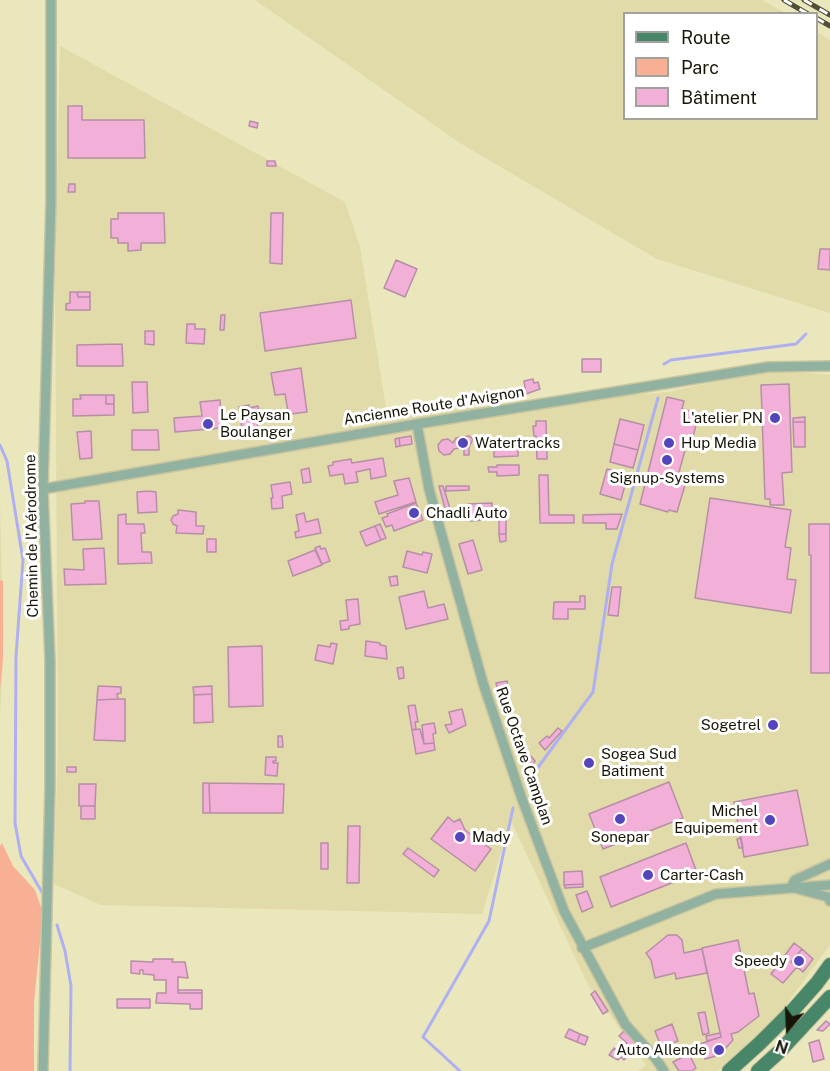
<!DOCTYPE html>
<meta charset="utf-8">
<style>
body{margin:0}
#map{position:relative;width:830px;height:1071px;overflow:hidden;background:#ebe7bc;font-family:"Public Sans",sans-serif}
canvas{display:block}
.legend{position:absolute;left:623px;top:12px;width:195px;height:108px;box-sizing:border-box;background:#fff;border:2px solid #a2a19b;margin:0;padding:8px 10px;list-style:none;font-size:18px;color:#171506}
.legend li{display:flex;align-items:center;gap:12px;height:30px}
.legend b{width:30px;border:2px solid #a2a19b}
.north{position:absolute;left:758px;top:999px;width:60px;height:60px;-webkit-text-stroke:4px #fff;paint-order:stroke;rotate:199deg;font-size:16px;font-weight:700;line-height:24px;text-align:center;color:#171506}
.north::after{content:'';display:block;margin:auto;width:21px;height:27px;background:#171506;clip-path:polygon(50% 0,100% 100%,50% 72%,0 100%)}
</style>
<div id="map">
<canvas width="830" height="1071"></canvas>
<ul class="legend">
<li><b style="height:8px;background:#478669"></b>Route</li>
<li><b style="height:16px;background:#f7b093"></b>Parc</li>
<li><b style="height:16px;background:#f2afd7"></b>Bâtiment</li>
</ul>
<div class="north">N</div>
</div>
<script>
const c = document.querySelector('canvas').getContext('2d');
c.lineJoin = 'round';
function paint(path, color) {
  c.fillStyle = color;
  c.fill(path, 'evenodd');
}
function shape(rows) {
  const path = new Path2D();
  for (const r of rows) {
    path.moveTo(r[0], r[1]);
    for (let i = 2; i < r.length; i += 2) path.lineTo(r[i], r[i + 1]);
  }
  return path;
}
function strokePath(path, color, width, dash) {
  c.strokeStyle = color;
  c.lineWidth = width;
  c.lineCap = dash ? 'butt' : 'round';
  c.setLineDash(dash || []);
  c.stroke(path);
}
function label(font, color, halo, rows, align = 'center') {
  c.font = font + ' "Public Sans",sans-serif';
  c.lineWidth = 6;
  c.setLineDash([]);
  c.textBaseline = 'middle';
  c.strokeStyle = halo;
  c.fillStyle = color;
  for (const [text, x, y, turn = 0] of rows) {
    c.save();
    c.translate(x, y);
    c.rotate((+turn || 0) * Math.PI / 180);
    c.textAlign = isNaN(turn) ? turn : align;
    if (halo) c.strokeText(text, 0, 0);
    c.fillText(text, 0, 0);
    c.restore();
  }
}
paint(shape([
 [255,0,762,0,785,13,624,14,624,118,816,118,817,32,830,40,830,313,657,259,460,143],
 [60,46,345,202,360,247,387,414,668,392,768,370,830,375,830,945,770,1027,718,1071,638,1071,646,1065,587,983,511,821,482,914,101,905,54,884,58,741,55,278],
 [0,498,3,658,0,715]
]), '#e0dba8');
paint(shape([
 [0,580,3,581,3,658,0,690],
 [2,843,13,866,35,890,43,913,34,1002,34,1071,0,1071,0,846]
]), '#f7b093');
strokePath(shape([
 [664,364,671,360,796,344,806,334],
 [0,445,7,461,23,560,16,656,15,823,21,856,43,894],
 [528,781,593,692,612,564,658,398],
 [57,925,65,951,71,986,70,1071],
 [460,1071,423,1037,489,921,513,808]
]), '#aeb0f2', 3);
const building = shape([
 [68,106,82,106,82,120,144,120,145,158,68,158,68,106],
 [250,121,258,123,257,128,249,126,250,121],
 [267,161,275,161,276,166,267,166,267,161],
 [69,184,75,184,75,192,68,192,69,184],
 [118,213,164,213,165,243,141,243,141,250,128,251,128,243,118,243,118,238,111,238,111,219,118,219,118,213],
 [271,213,283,213,282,264,270,263,271,213],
 [820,249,830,249,830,270,818,269,820,249],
 [396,260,417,269,405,297,384,288,396,260],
 [70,292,77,292,78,297,90,297,90,310,66,310,66,304,70,303,70,292],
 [77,292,90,292,90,297,78,297,77,292],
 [351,300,356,338,265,351,260,313,351,300],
 [221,315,225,315,224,330,220,330,221,315],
 [187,324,195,324,195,329,205,329,204,344,186,343,187,324],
 [145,331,154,331,154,345,145,344,145,331],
 [122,344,123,366,77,366,77,345,122,344],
 [582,359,601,359,601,372,582,372,582,359],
 [301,368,307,412,290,414,288,412,285,394,275,395,271,373,301,368],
 [533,379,534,383,538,382,540,389,526,394,524,381,533,379],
 [132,382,147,382,148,412,133,413,132,382],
 [789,384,792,472,782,473,784,505,770,505,770,499,765,499,761,385,789,384],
 [80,395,106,395,106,404,114,404,114,415,73,416,73,399,81,399,80,395],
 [106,395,114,395,114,404,106,404,106,395],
 [667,397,684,401,682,409,699,413,693,437,689,436,679,472,688,475,677,512,669,510,668,512,640,504,667,397],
 [220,400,222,428,175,432,174,418,202,416,200,402,220,400],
 [249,405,249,408,258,406,261,421,257,422,259,435,243,437,239,407,249,405],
 [805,417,805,422,793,422,793,418,805,417],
 [620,419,644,425,638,450,614,444,620,419],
 [536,421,546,421,547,459,537,459,536,436,534,436,533,426,536,426,536,421],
 [793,422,805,422,805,447,794,447,793,422],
 [132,430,158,430,159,450,132,450,132,430],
 [91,431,92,458,80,459,77,432,91,431],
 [411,436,412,444,400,446,399,438,411,436],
 [469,436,473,439,469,447,469,455,464,455,464,447,454,449,450,454,444,455,439,451,438,445,442,440,448,439,453,443,456,438,469,436],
 [399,438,400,446,396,447,395,439,399,438],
 [494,440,518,440,518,456,494,457,494,440],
 [614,444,638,450,633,468,610,462,614,444],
 [383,458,386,476,371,479,370,469,356,472,358,482,345,484,343,474,330,476,328,466,333,465,333,462,351,459,352,463,383,458],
 [497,465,519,465,519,475,497,476,497,472,489,472,488,467,497,467,497,465],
 [309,468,311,482,303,483,301,470,309,468],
 [607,469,628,474,621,500,600,494,607,469],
 [539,475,548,475,549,515,574,515,574,523,540,523,539,475],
 [409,478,416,502,379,514,375,502,398,495,394,481,409,478],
 [290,482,292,494,282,496,283,508,272,509,271,498,273,498,271,485,290,482],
 [439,486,443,486,452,515,447,516,439,486],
 [446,486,469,486,469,490,446,491,446,486],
 [149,491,156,492,157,512,138,513,137,492,149,491],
 [710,498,791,510,785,547,791,548,787,579,796,580,791,613,695,598,710,498],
 [85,501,99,501,102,539,73,540,71,504,85,503,85,501],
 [416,503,423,520,394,531,392,525,386,527,382,518,388,516,387,514,416,503],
 [492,503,492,511,499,511,499,519,470,521,468,504,492,503],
 [178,510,196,512,196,526,204,526,203,534,176,533,177,526,173,524,171,520,173,516,178,514,178,510],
 [499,511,506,511,506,534,499,534,499,511],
 [304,513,306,522,318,519,321,533,296,538,295,532,299,531,296,515,304,513],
 [126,514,126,524,144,524,145,533,141,533,142,552,151,552,152,563,118,564,118,515,126,514],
 [622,514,617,529,606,529,606,523,583,523,583,515,622,514],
 [380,524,386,538,381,540,375,526,380,524],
 [809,524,830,524,830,673,811,673,811,555,809,555,809,524],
 [375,526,381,540,366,546,360,532,375,526],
 [499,534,506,534,506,541,500,542,499,534],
 [207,539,216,539,216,552,207,552,207,539],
 [473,540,482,570,468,574,459,544,473,540],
 [320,546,321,549,325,548,330,561,322,564,315,548,320,546],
 [104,548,106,584,65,585,64,569,84,570,83,549,104,548],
 [315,550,322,565,293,576,288,561,315,550],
 [407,551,422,555,423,552,432,554,427,573,403,567,407,551],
 [397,576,398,585,391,586,389,577,397,576],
 [612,587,621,587,618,616,608,615,612,587],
 [424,591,428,608,444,604,448,619,406,629,399,597,424,591],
 [580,596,585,596,585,609,568,609,568,619,553,619,554,602,580,602,580,596],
 [358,599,360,624,349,626,349,629,341,630,340,621,348,620,346,600,358,599],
 [366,641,380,643,380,645,386,646,387,659,365,656,366,641],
 [331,643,337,644,333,664,315,660,318,645,330,647,331,643],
 [262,646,263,706,229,707,228,647,262,646],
 [403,667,404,678,399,679,397,668,403,667],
 [507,681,510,695,499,697,496,683,507,681],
 [98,686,121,687,121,693,117,694,118,699,97,700,98,686],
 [212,686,212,694,194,695,193,687,212,686],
 [212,694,213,722,194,723,194,695,212,694],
 [118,699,125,699,125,741,94,740,97,700,118,699],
 [415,705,418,722,415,722,416,729,412,730,408,706,415,705],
 [462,709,466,725,449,733,445,725,452,724,449,712,462,709],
 [434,723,436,733,433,734,434,743,424,744,422,725,434,723],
 [558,728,562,731,545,750,539,743,547,736,549,738,558,728],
 [420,729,424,744,434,743,435,750,416,754,412,730,420,729],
 [278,736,282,736,283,747,278,747,278,736],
 [531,756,535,761,532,766,527,759,531,756],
 [266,757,276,757,276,761,273,761,273,763,278,763,277,776,265,775,266,757],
 [67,767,76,767,76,772,67,772,67,767],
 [669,782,683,818,603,849,589,814,669,782],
 [203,783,209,783,210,813,203,813,203,783],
 [209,783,284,784,283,813,210,813,209,783],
 [79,784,96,784,95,806,79,806,79,784],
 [797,790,808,845,744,857,734,802,797,790],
 [81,806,95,806,95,819,81,819,81,806],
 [448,817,454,822,460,819,465,830,491,849,475,871,431,839,448,817],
 [348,826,360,826,359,883,347,883,348,826],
 [741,838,743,848,739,848,737,839,741,838],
 [321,843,328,843,328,869,321,869,321,843],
 [686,843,697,873,611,907,600,877,686,843],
 [408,848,439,870,434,877,403,854,408,848],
 [582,871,583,884,564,885,564,872,582,871],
 [583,884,583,887,565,888,564,885,583,884],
 [587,891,593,907,582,912,576,895,587,891],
 [668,935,677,935,682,940,684,953,702,949,707,973,676,979,675,973,655,978,651,960,646,953,668,935],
 [738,940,749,994,754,993,759,1016,738,1032,731,1034,733,1040,723,1051,713,1057,705,1059,700,1044,721,1037,702,948,738,940],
 [794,943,802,949,791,962,797,967,783,983,771,974,794,943],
 [802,949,813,959,803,972,791,962,802,949],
 [153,959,173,959,172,962,185,962,188,978,178,977,178,993,202,993,202,1009,190,1009,190,1004,156,1003,157,993,166,993,166,980,154,980,154,975,143,974,143,970,140,970,140,974,131,973,131,961,153,962,153,959],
 [178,990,202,990,202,993,178,993,178,990],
 [595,991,608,1011,603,1014,591,994,595,991],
 [117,999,150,999,150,1008,117,1008,117,999],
 [705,1012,709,1033,703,1035,698,1013,705,1012],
 [826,1021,830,1024,823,1031,817,1030,826,1021],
 [672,1024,678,1041,666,1045,665,1042,660,1044,655,1031,672,1024],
 [569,1029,580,1034,577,1042,565,1037,569,1029],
 [624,1031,637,1044,624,1060,621,1057,618,1060,609,1055,614,1048,619,1052,627,1043,619,1036,624,1031],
 [720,1033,721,1037,707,1041,706,1036,720,1033],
 [580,1034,588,1037,585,1045,577,1042,580,1034],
 [819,1040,824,1059,813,1062,809,1043,819,1040],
 [689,1054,696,1068,692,1071,679,1071,673,1062,689,1054]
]);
paint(building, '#f2afd7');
strokePath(building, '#b68fa6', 1.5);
const minor = shape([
 [417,424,429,489,483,683,522,799,564,911,625,1024,656,1059,664,1071],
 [43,489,417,424,768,367,830,366],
 [830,864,795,880,791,887,828,897,830,901],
 [582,948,716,894,830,885],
 [43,1071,50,786,50,661,43,489,51,201,51,0]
]);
const primary = shape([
 [729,1071,760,1043,794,1009,817,983,830,965],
 [758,1071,780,1051,830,997]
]);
strokePath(minor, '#c9c59f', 12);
strokePath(primary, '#c9c59f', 16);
strokePath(minor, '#92b2a1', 9);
strokePath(primary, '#478669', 14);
const rail = shape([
 [784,0,808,14],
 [804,0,830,15],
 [816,18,830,26]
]);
strokePath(rail, '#524f38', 5);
strokePath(rail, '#fff', 3, [9]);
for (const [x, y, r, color] of [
 [775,418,6,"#5445bd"],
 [208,424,6,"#5445bd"],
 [463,443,6,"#5445bd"],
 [669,443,6,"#5445bd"],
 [667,460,6,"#5445bd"],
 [414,513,6,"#5445bd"],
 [773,725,6,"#5445bd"],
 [589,763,6,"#5445bd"],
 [620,819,6,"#5445bd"],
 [770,820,6,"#5445bd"],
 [460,837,6,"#5445bd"],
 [648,875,6,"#5445bd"],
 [799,961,6,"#5445bd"],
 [719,1050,6,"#5445bd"]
]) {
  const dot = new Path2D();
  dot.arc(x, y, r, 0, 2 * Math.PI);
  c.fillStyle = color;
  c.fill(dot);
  strokePath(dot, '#fff', 2);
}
label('15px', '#171506', '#fff', [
 ["Ancienne Route d'Avignon",434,406,-9],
 ["Chemin de l'Aérodrome",32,536,-91],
 ["Rue Octave Camplan",524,756,71]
]);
label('15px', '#171506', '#fff', [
 ["Le Paysan",220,415],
 ["Boulanger",220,432],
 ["L'atelier PN",763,418,"right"],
 ["Watertracks",475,443],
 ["Hup Media",681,443],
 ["Signup-Systems",667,478,"center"],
 ["Chadli Auto",426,513],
 ["Sogetrel",761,725,"right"],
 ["Sogea Sud",601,754],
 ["Batiment",601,771],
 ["Michel",758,811,"right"],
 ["Equipement",758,828,"right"],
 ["Mady",472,837],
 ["Sonepar",620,837,"center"],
 ["Carter-Cash",660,875],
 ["Speedy",787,961,"right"],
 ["Auto Allende",707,1050,"right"]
], 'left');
</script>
